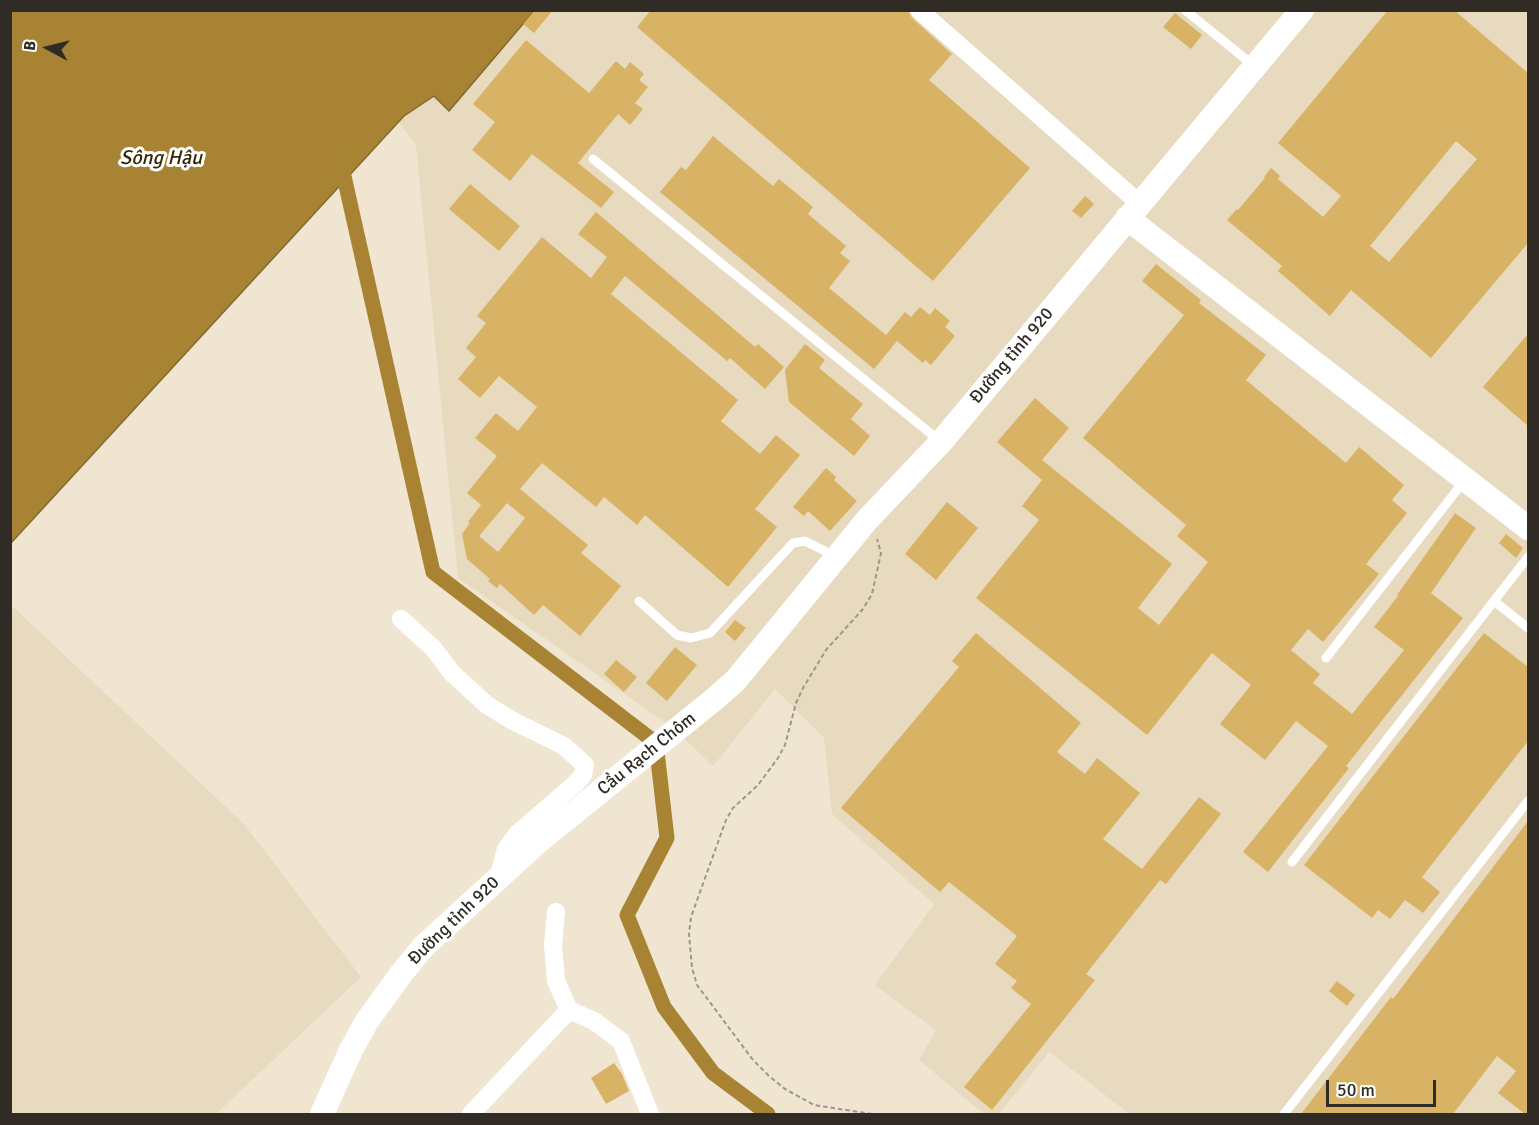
<!DOCTYPE html>
<meta charset="utf-8">
<style>
body{margin:0}
#map{position:relative;width:1539px;height:1125px;overflow:hidden;background:#efe5d1;font-family:Signika,sans-serif}
canvas{display:block}
.frame{position:absolute;inset:0;border:12px solid #302c25;pointer-events:none}
.north{position:absolute;left:18px;top:18px;width:60px;height:60px;-webkit-text-stroke:4px #fff;paint-order:stroke;rotate:277deg;font-size:16px;font-weight:700;line-height:24px;text-align:center;color:#302c25}
.north::after{content:'';display:block;margin:auto;width:21px;height:27px;background:#302c25;clip-path:polygon(50% 0,100% 100%,50% 72%,0 100%)}
.scale{position:absolute;left:1326px;top:1080px;width:110px;height:27px;box-sizing:border-box;border:3px solid #302c25;border-top:0;padding-left:8px;font-size:18px;line-height:21px;white-space:nowrap;color:#302c25;-webkit-text-stroke:4px #fff;paint-order:stroke}
</style>
<div id="map">
<canvas width="1539" height="1125"></canvas>
<div class="frame"></div>
<div class="north">B</div>
<div class="scale">50 m</div>
</div>
<script>
const c = document.querySelector('canvas').getContext('2d');
c.lineJoin = 'round';
function paint(path, color) {
  c.fillStyle = color;
  c.fill(path, 'evenodd');
}
function shape(rows) {
  const path = new Path2D();
  for (const r of rows) {
    path.moveTo(r[0], r[1]);
    for (let i = 2; i < r.length; i += 2) path.lineTo(r[i], r[i + 1]);
  }
  return path;
}
function strokePath(path, color, width, dash) {
  c.strokeStyle = color;
  c.lineWidth = width;
  c.lineCap = dash ? 'butt' : 'round';
  c.setLineDash(dash || []);
  c.stroke(path);
}
function label(font, color, halo, rows, align = 'center') {
  c.font = font + ' Signika,sans-serif';
  c.lineWidth = 6;
  c.setLineDash([]);
  c.textBaseline = 'middle';
  c.strokeStyle = halo;
  c.fillStyle = color;
  for (const [text, x, y, turn = 0] of rows) {
    c.save();
    c.translate(x, y);
    c.rotate((+turn || 0) * Math.PI / 180);
    c.textAlign = isNaN(turn) ? turn : align;
    if (halo) c.strokeText(text, 0, 0);
    c.fillText(text, 0, 0);
    c.restore();
  }
}
paint(shape([
 [481,11,1528,11,1528,1114,1130,1114,1049,1052,999,1114,984,1114,919,1060,936,1030,875,985,934,904,832,814,824,738,775,689,713,766,672,727,458,578,416,145,392,113],
 [10,604,244,824,361,977,216,1114,11,1114]
]), '#e7dabf');
const water = shape([
 [11,10,534,11,449,111,434,96,404,116,11,543,11,10]
]);
paint(water, '#a78333');
strokePath(water, '#83692f', 1.5);
strokePath(shape([
 [341,163,433,572,656,743,667,838,627,915,664,1007,713,1073,768,1114]
]), '#a78333', 15);
paint(shape([
 [535,10,553,10,534,33,523,24],
 [651,10,908,10,912,18,952,54,929,80,1030,168,933,281,637,27],
 [1388,10,1454,10,1528,73,1528,243,1431,358,1351,290,1330,316,1278,271,1282,266,1227,220,1237,209,1238,210,1265,178,1264,177,1271,168,1280,176,1278,179,1323,217,1341,196,1278,143],
 [1456,141,1477,159,1389,262,1370,246],
 [1175,13,1202,35,1191,49,1163,27],
 [526,40,589,93,616,61,625,69,630,62,644,74,639,80,648,87,635,103,643,109,630,125,618,114,578,163,614,192,601,208,532,154,510,181,472,150,495,122,473,104],
 [713,136,773,186,779,179,813,207,808,214,846,246,840,253,850,261,829,288,886,335,905,312,911,317,920,307,930,315,935,308,950,321,945,327,955,336,931,365,925,360,923,363,897,341,874,369,660,192,681,167,686,170],
 [470,184,520,226,499,251,449,209],
 [1085,196,1094,204,1081,218,1072,211],
 [596,212,755,347,758,344,784,367,765,389,730,358,727,361,625,276,611,294,738,400,721,421,760,454,776,435,800,455,755,509,777,527,728,587,645,515,637,525,604,497,596,507,542,463,520,489,588,545,581,553,621,586,580,636,543,605,534,615,500,584,497,588,488,581,490,579,467,559,462,534,470,523,468,522,481,505,467,493,497,456,475,438,496,413,518,431,537,407,499,376,480,398,458,379,476,357,466,348,486,323,477,316,542,237,591,278,607,257,578,234],
 [507,503,525,518,498,552,479,536],
 [1156,264,1201,300,1199,303,1266,355,1246,380,1346,463,1359,447,1404,485,1392,500,1407,513,1366,564,1379,574,1323,642,1308,629,1291,650,1320,674,1313,683,1352,714,1404,650,1374,627,1398,596,1397,595,1455,513,1476,528,1431,593,1463,618,1346,766,1349,768,1268,872,1243,852,1328,746,1296,721,1265,760,1220,724,1251,685,1212,653,1147,735,976,598,1039,520,1022,506,1042,480,997,442,1035,398,1069,428,1042,460,1172,564,1138,608,1159,625,1208,562,1177,536,1186,525,1083,438,1184,315,1142,281],
 [1528,334,1528,426,1483,387],
 [805,344,825,360,819,368,863,404,851,419,870,436,854,456,789,402,785,370],
 [826,468,836,477,834,480,857,501,830,531,808,511,804,516,793,507],
 [947,502,978,528,936,580,905,554],
 [1506,534,1523,548,1516,558,1499,543],
 [735,620,746,628,735,641,725,632],
 [976,633,1081,723,1057,752,1085,774,1097,758,1140,793,1103,839,1142,869,1199,797,1221,814,1166,884,1160,880,1086,974,1095,980,992,1110,964,1087,1031,1004,1011,988,1017,981,995,964,1017,936,949,882,940,892,841,808,959,667,952,661],
 [1484,633,1528,667,1528,741,1422,877,1440,892,1423,913,1405,900,1390,919,1378,910,1372,918,1304,865],
 [675,647,697,665,667,701,646,683],
 [616,660,637,677,624,692,604,674],
 [1528,821,1528,1114,1525,1114,1498,1093,1516,1071,1497,1056,1453,1114,1301,1114,1391,997,1393,999],
 [1337,981,1355,995,1347,1006,1329,991],
 [614,1063,622,1074,629,1091,606,1104,591,1078]
]), '#d8b365');
strokePath(shape([
 [872,1114,814,1105,785,1089,769,1076,753,1060,697,985,692,968,689,934,691,917,726,820,733,808,758,785,778,758,785,745,796,703,803,688,826,650,863,609,872,594,881,553,877,539]
]), '#9e9788', 2, [4.5, 3]);
strokePath(shape([
 [1185,10,1253,65],
 [593,159,941,442],
 [639,601,677,635,691,638,710,633,793,543,805,541,835,556],
 [1494,601,1528,628],
 [1326,658,1464,481],
 [1292,862,1528,557],
 [1284,1114,1528,801]
]), '#fff', 9);
strokePath(shape([
 [919,10,1139,203],
 [401,619,433,648,452,673,487,705,513,721,564,746,585,765,583,775,576,783,517,834,506,849,498,879],
 [556,912,553,945,556,981,569,1010,594,1021,621,1041,650,1114],
 [471,1114,569,1010]
]), '#fff', 18);
strokePath(shape([
 [1127,218,1528,528],
 [322,1114,351,1050,367,1021,401,974,424,946,539,841,717,697,736,680,867,520,941,442,1302,10]
]), '#fff', 24);
label('18px', '#302c25', '#fff', [
 ["Đường tỉnh 920",1012,356,-50],
 ["Cầu Rạch Chôm",647,754,-39],
 ["Đường tỉnh 920",454,921,-44]
]);
label('italic 20px', '#362703', '#fff', [
 ["Sông Hậu",161,159]
]);
</script>
